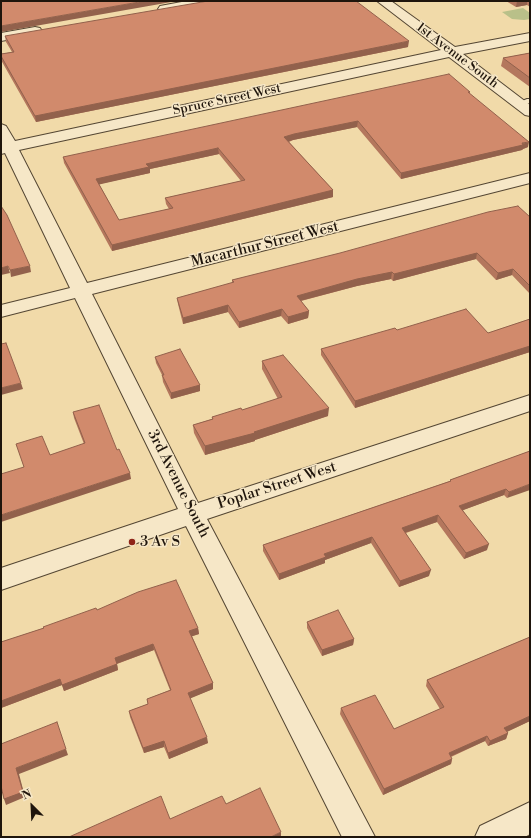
<!DOCTYPE html>
<style>
body{margin:0}
#map{position:relative;width:531px;height:838px;overflow:hidden;background:#f1daa9;font-family:"Libre Bodoni",serif}
canvas{display:block}
.frame{position:absolute;inset:0;border:2px solid #1f150c;pointer-events:none}
.north{position:absolute;left:12px;top:786px;width:40px;height:40px;-webkit-text-stroke:3px #f6e7c7;paint-order:stroke;rotate:336deg;font-size:11px;font-weight:700;line-height:16px;text-align:center;color:#1f150c}
.north::after{content:'';display:block;margin:auto;width:14px;height:18px;background:#1f150c;clip-path:polygon(50% 0,100% 100%,50% 72%,0 100%)}
</style>
<div id="map">
<canvas width="531" height="838"></canvas>
<div class="frame"></div>
<div class="north">N</div>
</div>
<script>
const c = document.querySelector('canvas').getContext('2d');
c.lineJoin = 'round';
function paint(path, color) {
  c.fillStyle = color;
  c.fill(path, 'evenodd');
}
function shape(rows) {
  const path = new Path2D();
  for (const r of rows) {
    path.moveTo(r[0], r[1]);
    for (let i = 2; i < r.length; i += 2) path.lineTo(r[i], r[i + 1]);
  }
  return path;
}
function strokePath(path, color, width, dash) {
  c.strokeStyle = color;
  c.lineWidth = width;
  c.lineCap = dash ? 'butt' : 'round';
  c.setLineDash(dash || []);
  c.stroke(path);
}
function label(font, color, halo, rows, align = 'center') {
  c.font = font + ' "Libre Bodoni",serif';
  c.lineWidth = 3;
  c.setLineDash([]);
  c.textBaseline = 'middle';
  c.strokeStyle = halo;
  c.fillStyle = color;
  for (const [text, x, y, turn = 0] of rows) {
    c.save();
    c.translate(x, y);
    c.rotate((+turn || 0) * Math.PI / 180);
    c.textAlign = isNaN(turn) ? turn : align;
    if (halo) c.strokeText(text, 0, 0);
    c.fillText(text, 0, 0);
    c.restore();
  }
}
paint(shape([
 [523,8,530,13,530,19,524,20,512,19,502,12]
]), '#b9c089');
const service = shape([
 [527,99,530,99,530,103,519,106,515,104,527,99]
]);
const minor = shape([
 [187,1,214,1,212,4,208,5,164,13,160,12,158,9,160,6,187,1],
 [377,1,391,1,455,47,530,33,530,41,463,54,530,105,530,116,525,115,449,57,19,150,87,283,530,173,530,183,92,294,198,503,530,395,530,411,207,519,375,837,342,837,186,526,1,590,1,568,178,509,75,298,1,317,1,305,70,288,5,153,1,154,1,124,6,126,15,141,441,50,377,1],
 [35,27,40,28,42,31,40,34,1,41,1,33,35,27],
 [530,802,530,834,525,837,475,837,480,826,530,802]
]);
strokePath(service, '#544633', 2);
strokePath(minor, '#544633', 2);
paint(service, '#f6e7c7');
paint(minor, '#f6e7c7');
paint(shape([
 [506,1,530,1,530,7,527,5,516,7],
 [5,36,408,47,36,122,1,60,1,54,12,52,6,42],
 [530,53,530,87,501,66,503,58],
 [470,92,470,94,528,147,523,149,522,150,401,179,357,127,293,140,289,142,333,190,333,197,112,251,64,163,63,157],
 [219,154,241,181,165,198,166,204,169,209,119,220,99,184,150,173,150,169],
 [530,217,530,294,512,275,496,280,476,259,393,281,391,279,357,286,301,301,309,311,308,318,288,324,281,316,239,328,228,312,183,324,178,304,177,298,232,283,232,280],
 [530,319,530,352,355,408,321,355,321,349,397,330,488,333],
 [155,357,200,385,200,391,171,399,163,382,162,375,156,363],
 [262,361,328,416,255,440,255,441,205,455,194,433,193,425,212,419,212,417,242,410,278,399,262,369],
 [73,412,117,450,131,479,24,467,16,444,50,455,84,444,74,418],
 [530,451,507,498,504,495,463,510,487,550,464,559,437,522,406,533,429,576,399,587,371,543,325,560,325,563,279,580,263,551,263,545,450,481,450,480],
 [97,610,198,628,199,634,192,636,213,683,213,689,190,698,208,743,169,759,164,747,144,753,130,717,129,711,148,704,147,699,170,690,154,650,117,664,118,670,64,691,62,685,1,708,1,642,44,628],
 [307,622,354,639,353,645,322,656,307,628],
 [530,637,530,721,507,732,508,733,506,739,488,746,485,741,451,757,452,759,451,764,383,795,340,714,341,708,394,729,440,709,426,686,427,680]
]), '#b4775d');
paint(shape([
 [145,1,177,1,1,32,1,26],
 [517,1,527,1,527,5,516,7],
 [409,41,408,47,36,122,35,116],
 [358,121,357,127,293,140,284,143,284,137,294,134],
 [529,142,528,147,523,149,522,150,401,179,401,173],
 [218,148,219,154,150,169,150,173,97,185,96,179,146,164],
 [333,190,333,197,112,251,112,245],
 [477,253,476,259,393,281,394,274],
 [8,266,10,273,1,275,1,268],
 [30,266,31,272,11,277,10,270],
 [513,269,512,275,496,280,498,273],
 [392,272,391,279,357,286,296,302,297,296,357,279],
 [228,305,228,312,183,324,183,318],
 [282,309,281,316,239,328,239,322],
 [309,311,308,318,288,324,288,317],
 [530,346,530,352,355,408,355,401],
 [21,383,23,389,1,395,1,388],
 [200,385,200,391,171,399,171,393],
 [329,408,328,416,255,440,255,441,205,455,205,446],
 [130,473,131,479,1,522,1,515],
 [530,484,530,490,507,498,509,492],
 [506,489,504,495,458,512,459,506],
 [438,515,437,522,401,534,402,528],
 [372,537,371,543,325,560,325,563,279,580,279,574,324,554],
 [489,544,487,550,464,559,466,553],
 [431,570,429,576,399,587,400,581],
 [198,628,199,634,190,637,189,631],
 [354,639,353,645,322,656,322,650],
 [153,644,154,650,116,664,115,658],
 [117,664,118,670,64,691,62,685],
 [60,679,62,685,1,708,1,701],
 [213,683,213,689,189,699,188,693],
 [530,716,530,721,502,734,504,728],
 [508,733,506,739,488,746,490,741],
 [487,736,485,741,447,758,449,753],
 [207,737,208,743,169,759,168,753],
 [164,741,164,747,144,753,143,748],
 [66,749,68,755,19,774,25,797,6,805,4,799,16,768],
 [452,759,451,764,383,795,384,789],
 [281,832,281,837,271,837]
]), '#92614c');
const building = shape([
 [1,1,145,1,1,26,1,1],
 [208,1,356,1,409,41,35,116,1,56,1,54,14,52,5,36,208,1],
 [530,53,530,78,503,58,530,53],
 [449,74,470,92,468,92,529,142,522,143,523,145,401,173,358,121,294,134,284,137,333,190,112,245,63,157,449,74],
 [218,148,245,180,165,198,173,208,119,220,96,179,149,167,146,164,218,148],
 [1,206,7,215,30,266,10,270,8,266,1,268,1,206],
 [518,206,530,217,530,286,513,269,498,273,477,253,394,274,392,272,357,279,297,296,309,311,288,317,282,309,239,322,228,305,183,318,177,298,234,282,232,280,340,253,488,212,518,206],
 [466,309,488,333,530,319,530,346,355,401,321,349,395,328,397,330,466,309],
 [6,343,21,383,1,388,1,344,6,343],
 [180,349,200,385,171,393,162,375,164,375,155,357,180,349],
 [283,355,329,408,254,432,255,433,205,446,193,425,213,419,212,417,241,408,242,410,282,397,262,361,283,355],
 [99,405,117,450,119,449,130,473,1,515,1,474,24,467,16,444,42,436,50,455,85,443,73,412,99,405],
 [530,451,530,484,509,492,506,489,459,506,489,544,466,553,438,515,402,528,431,570,400,581,372,537,324,554,326,557,279,574,263,545,451,481,450,480,530,451],
 [176,580,198,628,189,631,213,683,188,693,207,737,168,753,164,741,143,748,129,711,148,704,147,699,171,690,153,644,115,658,117,664,62,685,60,679,1,701,1,642,44,628,43,627,96,608,97,610,138,592,176,580],
 [338,610,354,639,322,650,307,622,338,610],
 [530,637,530,716,504,728,508,733,490,741,487,736,449,753,452,759,384,789,341,708,375,695,394,729,444,707,427,680,530,637],
 [57,722,66,749,16,768,23,792,4,799,1,786,1,744,57,722],
 [260,788,281,832,271,837,69,837,161,796,170,819,222,796,226,804,260,788]
]);
paint(building, '#d18a6c');
strokePath(building, '#92614c', 1);
for (const [x, y, r, color] of [
 [132,542,4,"#8f2418"]
]) {
  const dot = new Path2D();
  dot.arc(x, y, r, 0, 2 * Math.PI);
  c.fillStyle = color;
  c.fill(dot);
  strokePath(dot, '#f6e7c7', 1.5);
}
label('13px', '#1f150c', '#f6e7c7', [
 ["1st Avenue South",457,56,37],
 ["Spruce Street West",227,100,-12]
]);
label('15px', '#1f150c', '#f6e7c7', [
 ["Macarthur Street West",265,245,-14],
 ["3rd Avenue South",178,484,63],
 ["Poplar Street West",277,486,-18]
]);
label('15px', '#1f150c', '#f6e7c7', [
 ["3 Av S",140,542]
], 'left');
</script>
